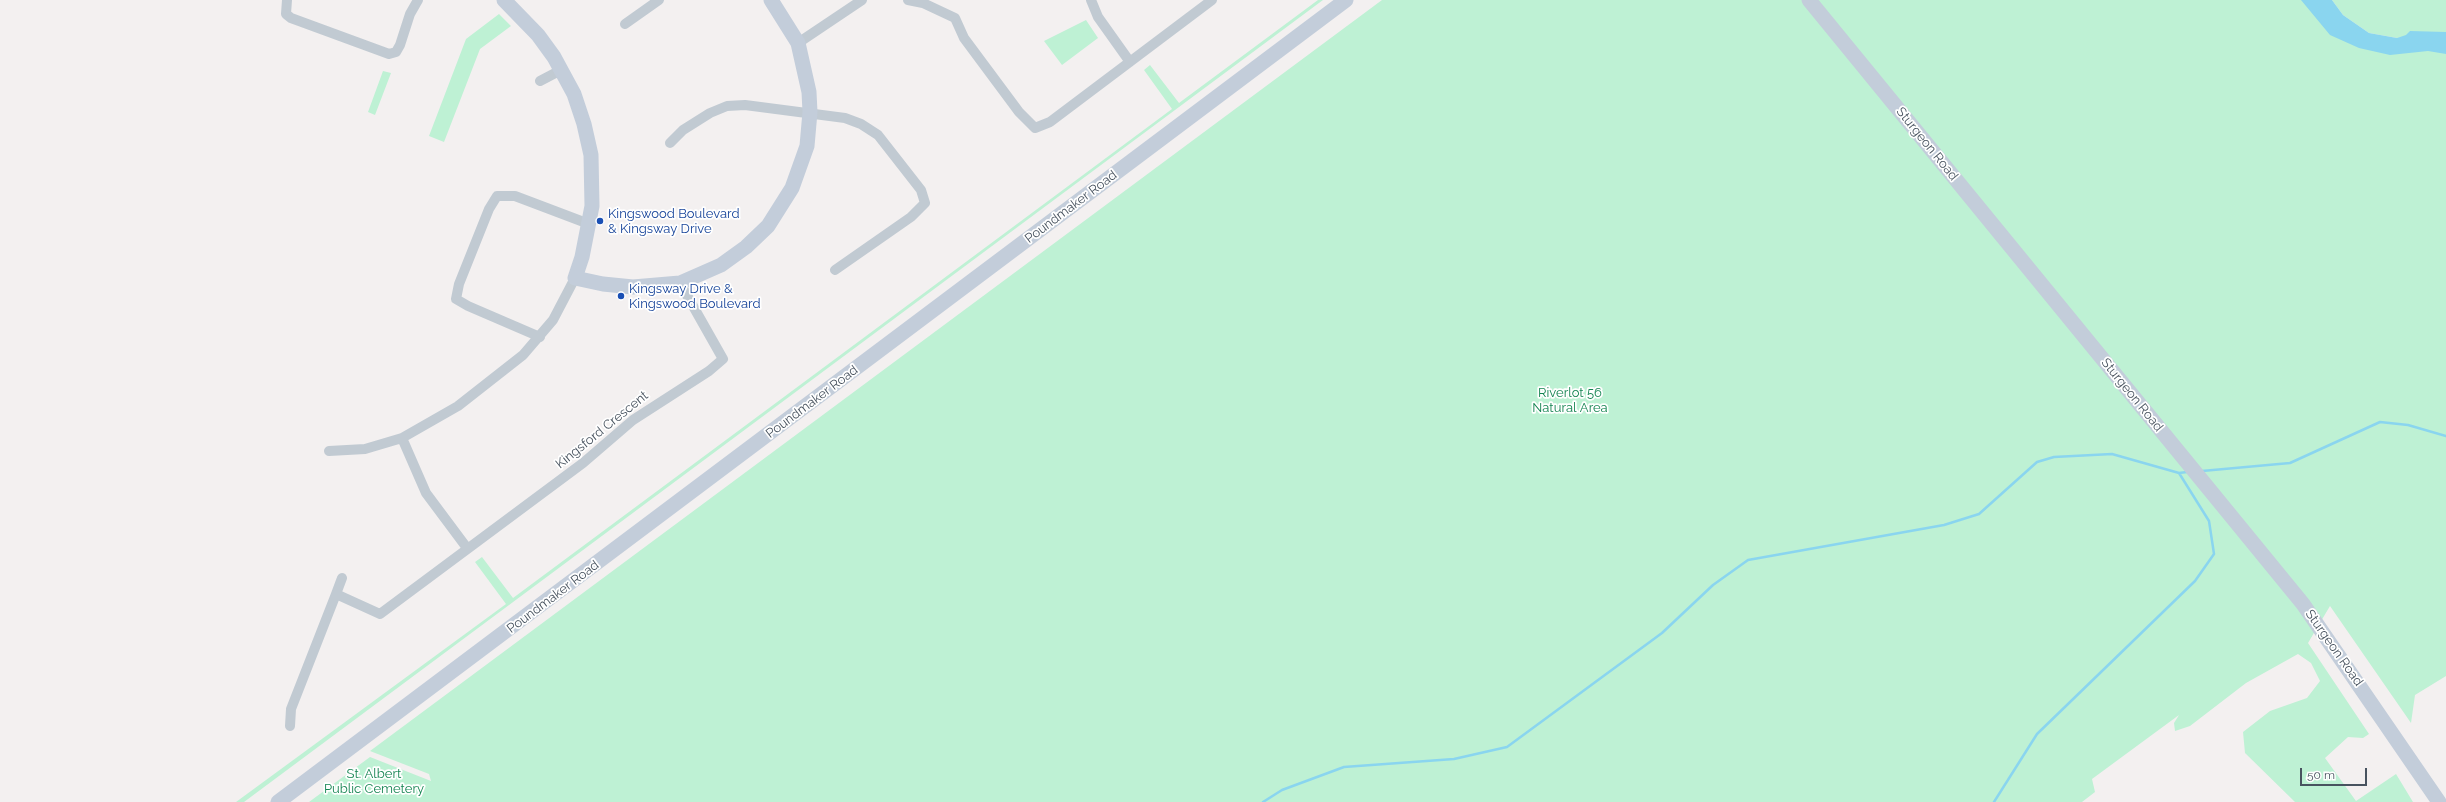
<!DOCTYPE html>
<style>
body{margin:0}
#map{position:relative;width:2446px;height:802px;overflow:hidden;background:#f3f0f0;font-family:Raleway,sans-serif}
canvas{display:block}
.scale{position:absolute;left:2300px;top:768px;width:67px;height:18px;box-sizing:border-box;border:2px solid #48535f;border-top:0;padding-left:5px;font-size:12px;line-height:14px;white-space:nowrap;color:#48535f;-webkit-text-stroke:3px #fff;paint-order:stroke}
</style>
<div id="map">
<canvas width="2446" height="802"></canvas>
<div class="scale">50 m</div>
</div>
<script>
const c = document.querySelector('canvas').getContext('2d');
c.lineJoin = 'round';
function paint(path, color) {
  c.fillStyle = color;
  c.fill(path, 'evenodd');
}
function shape(rows) {
  const path = new Path2D();
  for (const r of rows) {
    path.moveTo(r[0], r[1]);
    for (let i = 2; i < r.length; i += 2) path.lineTo(r[i], r[i + 1]);
  }
  return path;
}
function strokePath(path, color, width, dash) {
  c.strokeStyle = color;
  c.lineWidth = width;
  c.lineCap = dash ? 'butt' : 'round';
  c.setLineDash(dash || []);
  c.stroke(path);
}
function label(font, color, halo, rows, align = 'center') {
  c.font = font + ' Raleway,sans-serif';
  c.lineWidth = 3.5;
  c.setLineDash([]);
  c.textBaseline = 'middle';
  c.strokeStyle = halo;
  c.fillStyle = color;
  for (const [text, x, y, turn = 0] of rows) {
    c.save();
    c.translate(x, y);
    c.rotate((+turn || 0) * Math.PI / 180);
    c.textAlign = isNaN(turn) ? turn : align;
    if (halo) c.strokeText(text, 0, 0);
    c.fillText(text, 0, 0);
    c.restore();
  }
}
paint(shape([
 [1318,0,1323,0,244,802,236,802,506,604,475,562,482,557,513,598,1172,109,1144,70,1150,65,1179,103],
 [1382,0,2318,0,2376,39,2446,46,2446,676,2415,695,2411,723,2330,606,2308,643,2369,734,2363,738,2348,737,2325,758,2356,801,2396,774,2413,802,2295,802,2245,753,2243,732,2270,711,2307,698,2320,681,2311,663,2298,654,2246,683,2190,726,2175,731,2174,723,2179,715,2092,779,2095,792,2082,802,309,802,370,757,431,781,429,774,370,751],
 [2332,0,2446,0,2446,32,2397,38,2369,33,2343,15],
 [499,14,511,26,480,49,444,142,429,136,466,39],
 [1086,20,1098,38,1062,65,1044,41],
 [383,71,391,73,375,115,368,112]
]), '#bef1d4');
paint(shape([
 [2301,0,2332,0,2343,15,2369,33,2397,38,2406,35,2410,31,2446,32,2446,54,2428,51,2390,55,2359,48,2330,35]
]), '#8ad5ef');
strokePath(shape([
 [2202,471,2290,463,2380,422,2408,425,2446,436],
 [1263,802,1282,790,1344,767,1454,759,1507,747,1662,633,1713,585,1748,560,1944,525,1979,514,2037,462,2054,457,2112,454,2179,473,2187,472],
 [1994,802,2037,734,2195,581,2214,554,2209,521,2179,473]
]), '#8ad5ef', 2.5);
strokePath(shape([
 [287,0,286,14,291,18,389,54,396,52,400,45,410,14,418,0],
 [908,0,923,3,955,18,964,38,1019,112,1035,128,1050,122,1212,0],
 [1091,0,1098,17,1130,62],
 [625,24,659,0],
 [798,43,862,0],
 [540,81,561,70],
 [670,143,683,130,710,113,727,106,745,105,845,118,861,124,878,135,921,190,925,203,911,217,835,270],
 [540,337,468,306,456,299,459,284,489,209,497,196,515,196,589,224],
 [402,438,426,493,467,548],
 [329,451,365,449,402,438,458,406,523,355,553,320,575,278],
 [342,578,336,594,380,614,583,463,633,420,709,371,723,359,680,283],
 [290,726,291,709,336,594]
]), '#c1cad2', 10);
strokePath(shape([
 [504,0,538,35,554,57,574,94,584,124,591,155,592,206,582,257,575,278,603,284,633,287,680,283,721,265,746,247,768,226,792,188,807,146,810,112,809,92,798,43,771,0],
 [1809,0,2303,604,2439,802],
 [278,802,1346,0]
]), '#c3cdda', 15);
for (const [x, y, r, color] of [
 [600,221,4,"#1a4fb4"],
 [621,296,4,"#1a4fb4"]
]) {
  const dot = new Path2D();
  dot.arc(x, y, r, 0, 2 * Math.PI);
  c.fillStyle = color;
  c.fill(dot);
  strokePath(dot, '#fff', 1.5);
}
label('13px', '#48535f', '#fff', [
 ["Sturgeon Road",1927,144,51],
 ["Poundmaker Road",1071,207,-37],
 ["Sturgeon Road",2132,395,51],
 ["Poundmaker Road",812,402,-37],
 ["Kingsford Crescent",602,430,-39],
 ["Poundmaker Road",553,597,-37],
 ["Sturgeon Road",2334,648,55]
]);
label('13px', '#164399', '#fff', [
 ["Kingswood Boulevard",608,214],
 ["& Kingsway Drive",608,229],
 ["Kingsway Drive &",629,289],
 ["Kingswood Boulevard",629,304]
], 'left');
label('13px', '#148451', '#fff', [
 ["Riverlot 56",1570,393],
 ["Natural Area",1570,408],
 ["St. Albert",374,774],
 ["Public Cemetery",374,789]
]);
</script>
